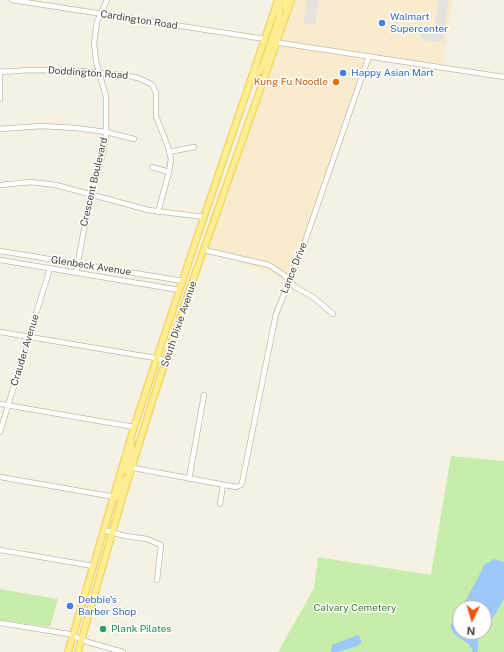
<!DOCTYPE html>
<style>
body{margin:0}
#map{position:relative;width:504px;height:652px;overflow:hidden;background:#f5f2e5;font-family:"Public Sans",sans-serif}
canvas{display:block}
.north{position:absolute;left:452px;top:600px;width:40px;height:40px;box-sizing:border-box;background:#fff;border:1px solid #b6b3ae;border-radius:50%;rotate:185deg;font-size:11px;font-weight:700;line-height:16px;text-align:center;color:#484234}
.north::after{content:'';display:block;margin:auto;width:14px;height:18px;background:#ff5012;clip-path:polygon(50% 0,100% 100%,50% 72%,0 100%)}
</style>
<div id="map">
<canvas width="504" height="652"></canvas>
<div class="north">N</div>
</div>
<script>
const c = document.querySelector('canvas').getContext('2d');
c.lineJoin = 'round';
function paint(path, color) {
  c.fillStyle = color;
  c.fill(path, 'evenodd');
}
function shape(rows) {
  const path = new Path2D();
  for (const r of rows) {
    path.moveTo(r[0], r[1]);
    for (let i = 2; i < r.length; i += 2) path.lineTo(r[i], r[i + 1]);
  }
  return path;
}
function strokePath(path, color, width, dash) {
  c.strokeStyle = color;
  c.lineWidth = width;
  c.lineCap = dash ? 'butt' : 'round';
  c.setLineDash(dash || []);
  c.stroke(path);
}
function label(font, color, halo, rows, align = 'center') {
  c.font = font + ' "Public Sans",sans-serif';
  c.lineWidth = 3;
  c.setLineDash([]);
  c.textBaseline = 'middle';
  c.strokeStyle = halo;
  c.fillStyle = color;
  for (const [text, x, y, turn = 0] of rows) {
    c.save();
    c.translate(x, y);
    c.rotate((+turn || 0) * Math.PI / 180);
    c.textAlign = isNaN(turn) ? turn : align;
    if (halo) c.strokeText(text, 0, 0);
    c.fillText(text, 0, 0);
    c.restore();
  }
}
paint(shape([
 [291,0,453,0,442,68,369,56,290,281,204,250]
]), '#f9ecce');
paint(shape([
 [451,456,504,461,504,652,278,652,314,588,318,557,431,575],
 [460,608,484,608,484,632,460,632],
 [0,589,58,599,50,627,0,620]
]), '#c7edaa');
paint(shape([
 [307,0,319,0,315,25,303,23],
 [439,0,449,0,443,41,433,42,420,39,421,27,434,28]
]), '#e5e3de');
paint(shape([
 [494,559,504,562,504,599,496,613,484,630,484,608,461,608,478,578,484,565],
 [460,609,460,632,482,632,479,634,478,640,478,652,473,652,469,644,455,635,451,629,451,625,454,618],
 [358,635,362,642,357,646,338,652,331,652,332,645]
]), '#9bc8f8');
const minor = shape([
 [12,0,265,39],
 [274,42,504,77],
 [0,72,30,70,80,71,124,75,138,78,151,84,153,86,156,93,156,116,168,147,171,159,169,172,158,212],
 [0,99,0,71],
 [0,129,41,126,76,128,106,132,134,139],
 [169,152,194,147],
 [152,167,169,172],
 [0,185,31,182,56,185,148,210,204,217],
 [204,250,269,265,284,275,295,287,313,297,333,314],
 [0,251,183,281],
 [0,260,179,290],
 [76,273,88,208,101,160,106,138,106,97,96,61,94,43,97,22,107,0],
 [0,332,167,360],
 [0,404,134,427],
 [0,432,50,268],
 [128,467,236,487,241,485,242,483,276,314,301,253,369,56],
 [0,477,115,497],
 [189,479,204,395],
 [220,504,223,485],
 [104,530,125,536,147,539,161,545,157,580],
 [0,550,93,566],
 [0,623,69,634,88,642,123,652]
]);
const major = shape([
 [285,0,286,10],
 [253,76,259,72,263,65,279,18,280,8,279,0],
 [127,471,132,451,131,440],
 [116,498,121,490,125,479],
 [68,652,134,427,193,249,278,0],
 [78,652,122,499,154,396,186,300,260,90,291,0]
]);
strokePath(minor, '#c1bba7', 6);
strokePath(major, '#f1d457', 8);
strokePath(minor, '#fff', 4.5);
strokePath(major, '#ffed94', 5.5);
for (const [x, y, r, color] of [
 [382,23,4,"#3f7fe0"],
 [343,73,4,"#3f7fe0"],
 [336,82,4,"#e8710a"],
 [70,606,4,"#3f7fe0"],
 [103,629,4,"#2e9e5b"]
]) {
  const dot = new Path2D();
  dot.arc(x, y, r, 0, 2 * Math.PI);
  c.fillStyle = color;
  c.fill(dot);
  strokePath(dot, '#fff', 1.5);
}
label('10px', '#366cbe', '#fff', [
 ["Walmart",390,17],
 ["Supercenter",390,29],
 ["Happy Asian Mart",351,73],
 ["Debbie's",78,600],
 ["Barber Shop",78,612]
], 'left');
label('10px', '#484234', '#fff', [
 ["Cardington Road",139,20,9],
 ["Doddington Road",88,73,4],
 ["Crescent Boulevard",94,182,-77],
 ["Glenbeck Avenue",91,266,9],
 ["Lance Drive",294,268,-68],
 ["South Dixie Avenue",179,324,-71],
 ["Crauder Avenue",25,350,-73]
]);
label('10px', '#c56008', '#fff', [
 ["Kung Fu Noodle",328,82]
], 'right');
label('10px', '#3a8021', '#fff', [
 ["Calvary Cemetery",355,608]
]);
label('10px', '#27864d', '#fff', [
 ["Plank Pilates",111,629]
], 'left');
</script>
